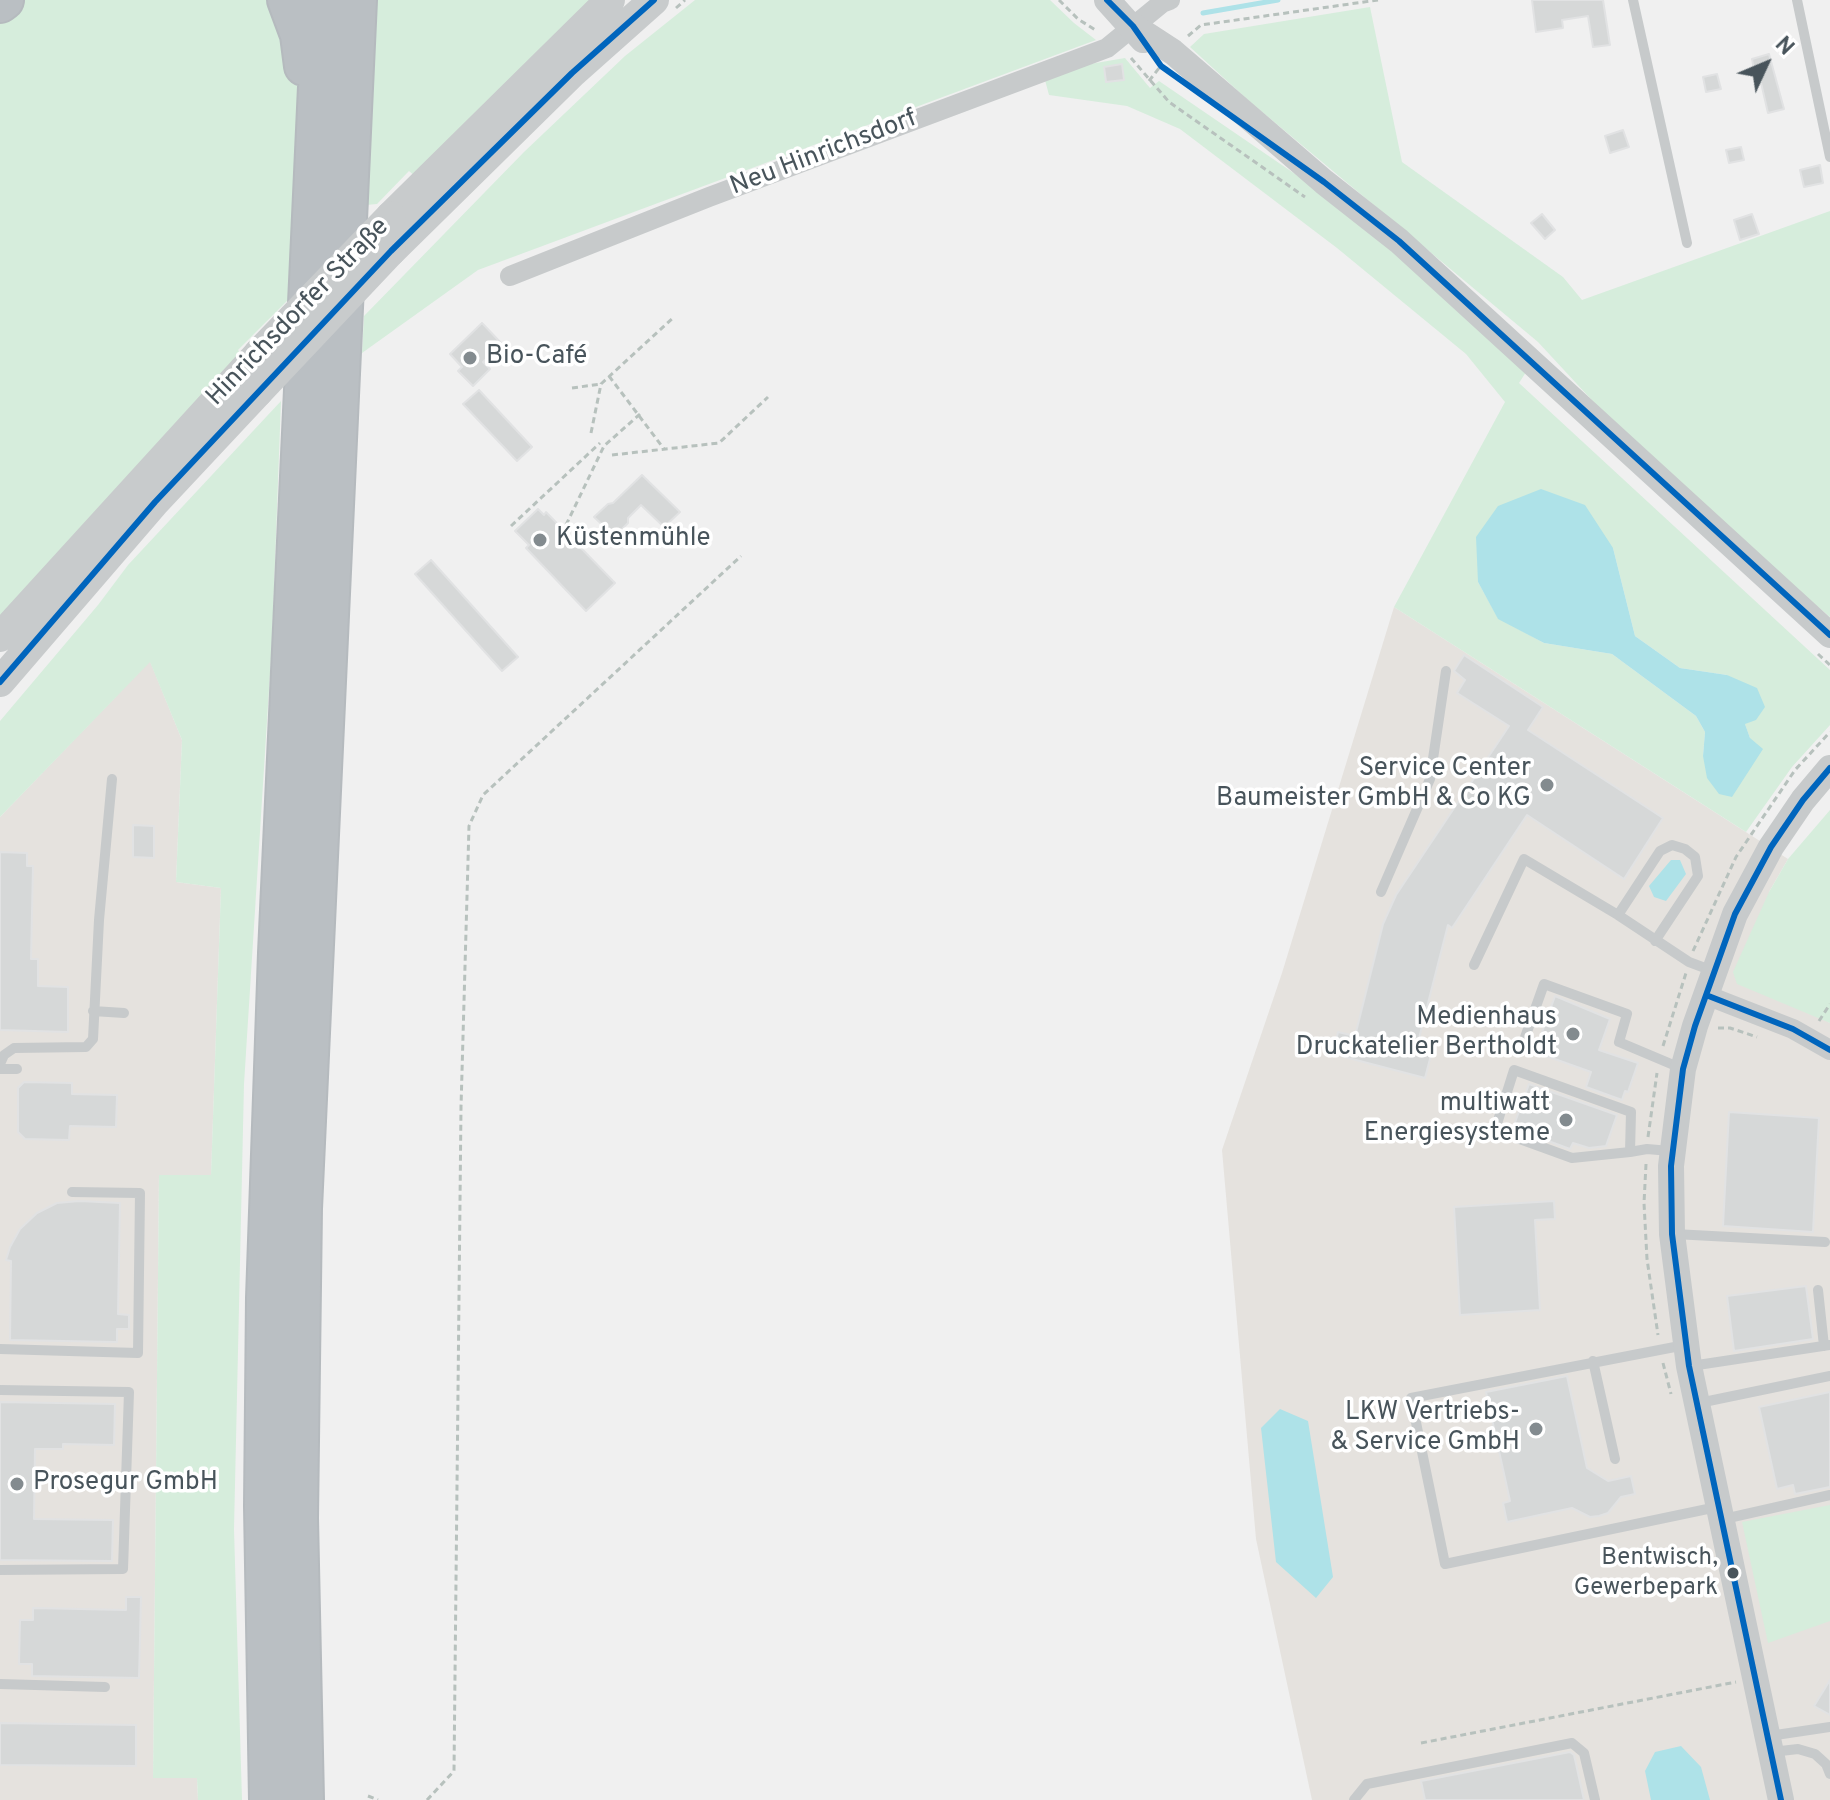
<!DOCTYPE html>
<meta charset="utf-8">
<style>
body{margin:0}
#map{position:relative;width:1830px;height:1800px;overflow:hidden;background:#f0f0f0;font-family:Overpass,sans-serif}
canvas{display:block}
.north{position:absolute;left:1726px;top:24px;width:80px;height:80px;-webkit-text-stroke:6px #fff;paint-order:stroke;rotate:46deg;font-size:22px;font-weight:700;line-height:32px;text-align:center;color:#48545b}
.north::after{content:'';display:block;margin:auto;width:28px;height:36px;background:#48545b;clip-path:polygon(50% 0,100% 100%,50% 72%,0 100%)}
</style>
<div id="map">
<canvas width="1830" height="1800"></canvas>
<div class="north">N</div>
</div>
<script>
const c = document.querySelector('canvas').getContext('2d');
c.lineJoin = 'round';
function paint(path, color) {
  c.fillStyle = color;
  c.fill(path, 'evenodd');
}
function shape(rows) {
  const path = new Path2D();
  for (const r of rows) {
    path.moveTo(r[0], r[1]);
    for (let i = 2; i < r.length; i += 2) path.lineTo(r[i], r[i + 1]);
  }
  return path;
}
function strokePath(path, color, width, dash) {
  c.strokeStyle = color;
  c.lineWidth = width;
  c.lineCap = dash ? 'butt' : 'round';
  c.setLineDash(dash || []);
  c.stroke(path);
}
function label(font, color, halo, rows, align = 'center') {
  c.font = font + ' Overpass,sans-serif';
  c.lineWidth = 7;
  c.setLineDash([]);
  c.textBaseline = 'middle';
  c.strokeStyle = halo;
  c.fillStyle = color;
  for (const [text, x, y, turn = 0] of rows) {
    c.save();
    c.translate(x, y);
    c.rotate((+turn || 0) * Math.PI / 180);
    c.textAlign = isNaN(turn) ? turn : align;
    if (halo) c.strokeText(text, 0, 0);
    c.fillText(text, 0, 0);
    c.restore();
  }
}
paint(shape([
 [1394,607,1788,859,1769,892,1817,1016,1830,1023,1830,1800,1312,1800,1256,1539,1222,1150,1282,973],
 [150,661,182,740,176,882,221,888,211,1176,159,1176,153,1778,197,1778,198,1800,0,1800,0,817]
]), '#e5e2de');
paint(shape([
 [15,0,279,0,299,71,288,300,238,350,242,355,0,616,0,14],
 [377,0,598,0,416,177,409,171,377,204,366,205],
 [695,0,1050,0,1074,23,1096,40,478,270,362,353,364,316,524,152,625,56],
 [1370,7,1402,162,1563,277,1582,300,1830,211,1830,617,1786,580,1614,424,1538,342,1249,101,1190,47,1204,34],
 [1125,58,1150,88,1159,81,1317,189,1379,239,1528,369,1519,383,1830,670,1830,725,1792,767,1746,832,1394,607,1505,402,1466,354,1337,248,1180,129,1127,106,1049,95,1045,80,1090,64],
 [1613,548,1635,636,1680,668,1727,675,1750,738,1703,756,1705,732,1696,716,1612,654,1544,643,1498,618,1478,582],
 [281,401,272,642,244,1084,234,1529,242,1800,198,1800,197,1778,153,1778,159,1175,211,1175,221,888,176,882,182,740,150,662,0,817,0,721,98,605,128,565],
 [1830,810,1830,1023,1737,984,1733,972,1769,892,1788,859],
 [1830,1505,1830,1621,1768,1643,1742,1522]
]), '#d6eddc');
paint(shape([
 [1541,489,1585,505,1613,548,1635,636,1680,668,1727,675,1757,688,1765,707,1756,720,1745,724,1750,738,1763,749,1732,797,1719,794,1707,778,1703,756,1705,732,1696,716,1612,654,1544,643,1498,619,1478,582,1476,537,1498,506],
 [1671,860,1680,860,1686,874,1666,901,1654,897,1649,886],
 [1280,1409,1308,1421,1333,1577,1316,1598,1276,1562,1261,1428],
 [1681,1746,1701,1767,1710,1800,1651,1800,1645,1771,1655,1752]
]), '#aee2e8');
strokePath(shape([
 [1203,13,1278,0]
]), '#aee2e8', 5);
const building = shape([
 [1532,0,1603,0,1610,45,1593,47,1588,16,1562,20,1563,28,1536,32,1532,0],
 [1769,54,1784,109,1768,113,1759,74,1755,75,1752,59,1769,54],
 [1122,64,1124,80,1106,82,1104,67,1122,64],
 [1717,74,1721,89,1706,92,1703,77,1717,74],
 [1623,130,1629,147,1610,153,1605,136,1623,130],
 [1741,147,1744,160,1729,163,1726,150,1741,147],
 [1820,165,1823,183,1804,187,1800,170,1820,165],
 [1542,214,1555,230,1545,239,1531,223,1542,214],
 [1752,214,1759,234,1740,240,1734,220,1752,214],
 [482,323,502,344,483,362,490,369,473,386,458,371,462,367,450,354,482,323],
 [479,390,532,447,517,461,463,404,479,390],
 [642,475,680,512,664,527,641,505,628,518,628,523,620,531,609,531,594,517,608,504,613,503,642,475],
 [538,509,544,515,546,512,615,583,586,611,526,548,529,545,515,531,538,509],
 [431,560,518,657,502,671,415,574,431,560],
 [1464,655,1543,707,1528,730,1663,818,1624,879,1527,815,1452,928,1448,925,1416,1050,1431,1055,1425,1078,1333,1054,1338,1032,1355,1036,1383,924,1396,895,1509,726,1457,693,1465,680,1454,671,1464,655],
 [133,825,154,826,154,858,133,857,133,825],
 [0,852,27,853,27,866,33,866,31,959,38,959,38,986,68,987,68,1032,0,1030,0,852],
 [1555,996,1610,1019,1599,1050,1638,1063,1628,1092,1625,1091,1622,1100,1586,1087,1591,1072,1535,1052,1555,996],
 [24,1082,72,1083,72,1094,117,1095,116,1127,70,1126,69,1140,25,1139,18,1132,18,1088,24,1082],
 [1529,1084,1617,1115,1606,1146,1589,1148,1573,1143,1570,1149,1513,1128,1529,1084],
 [1729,1112,1819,1118,1813,1232,1723,1226,1729,1112],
 [79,1201,120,1203,118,1314,129,1315,129,1329,117,1329,117,1342,10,1340,11,1261,6,1260,10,1247,20,1229,37,1213,57,1203,79,1201],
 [1554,1201,1555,1219,1535,1220,1540,1310,1460,1315,1454,1207,1554,1201],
 [1806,1286,1813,1339,1734,1351,1727,1296,1806,1286],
 [1567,1376,1587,1468,1608,1481,1631,1476,1635,1494,1621,1497,1608,1513,1599,1516,1590,1517,1572,1508,1507,1522,1503,1503,1510,1501,1486,1392,1567,1376],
 [1830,1392,1830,1487,1795,1494,1793,1485,1777,1489,1759,1407,1830,1392],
 [0,1402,115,1404,114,1445,63,1444,63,1449,35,1449,34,1519,113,1520,112,1561,0,1560,0,1402],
 [126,1597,141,1597,139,1678,32,1676,32,1664,19,1664,20,1620,33,1620,33,1608,126,1610,126,1597],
 [1830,1680,1830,1715,1814,1706,1830,1680],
 [0,1723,136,1725,136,1766,0,1765,0,1723],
 [1570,1752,1574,1755,1584,1800,1425,1800,1421,1781,1570,1752]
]);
paint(building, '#d6d8d8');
strokePath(building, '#e1e2e3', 2);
const motorway = shape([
 [287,0,300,35,304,66],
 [0,3,4,0],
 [269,1800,264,1506,266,1298,278,953,322,0],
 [304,1800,298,1518,302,1208,357,0]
]);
strokePath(motorway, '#b5babe', 42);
strokePath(shape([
 [1059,0,1078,19,1097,31],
 [676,8,685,0],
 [1188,36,1201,25,1378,0],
 [1131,58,1169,102,1305,197],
 [1149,81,1159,68],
 [609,376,664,449],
 [572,388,601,384],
 [591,433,601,384,674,317],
 [612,455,719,443,768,397],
 [566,525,604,446,640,414],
 [511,526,600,443],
 [1818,654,1830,665],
 [1693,951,1736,857,1795,770,1830,732],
 [1819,1021,1830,1004],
 [1718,1028,1730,1028,1757,1037],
 [1663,1046,1686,973],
 [1648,1137,1657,1073],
 [1646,1164,1644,1203,1647,1259,1658,1335],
 [1663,1363,1671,1394],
 [1421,1743,1736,1682],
 [368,1796,378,1800],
 [427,1800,454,1771,461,1107,469,826,483,795,741,556]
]), '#b7c1bd', 3, [6, 4]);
strokePath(shape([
 [1633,0,1687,243],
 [1797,0,1830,157],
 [1381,892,1430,779,1446,671],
 [1618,915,1660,851,1672,845,1685,849,1695,857,1698,876,1655,941],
 [1474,965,1524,859,1618,915,1689,962,1713,971],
 [93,1011,124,1013],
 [1523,1043,1544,984,1627,1014,1619,1042,1683,1069],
 [0,1064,4,1055,14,1048,86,1047,93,1039,99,920,112,779],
 [0,1069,17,1069],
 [1630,1152,1631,1112,1514,1070,1495,1130,1572,1158,1630,1152,1647,1149,1670,1151],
 [1674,1234,1825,1242],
 [1818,1290,1824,1346],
 [1685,1345,1411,1398,1445,1564,1717,1507],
 [0,1349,138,1353,140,1193,72,1192],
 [1593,1361,1615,1459],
 [1691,1366,1830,1345],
 [0,1390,129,1392,123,1569,0,1570],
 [1699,1403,1830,1376],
 [1724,1519,1830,1495],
 [0,1684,105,1687],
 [1769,1736,1830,1727],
 [1772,1752,1798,1749,1815,1754,1826,1764,1830,1774],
 [1354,1800,1367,1784,1572,1743,1584,1753,1595,1800]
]), '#c7cacb', 10);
strokePath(shape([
 [510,276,709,197,1107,48,1162,3,1170,0],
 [1706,995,1793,1029,1830,1050]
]), '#c7cacb', 20);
strokePath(shape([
 [1107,0,1143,40],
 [1133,26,1173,52,1324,182,1399,241,1830,635],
 [1781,1800,1689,1366,1672,1234,1671,1166,1683,1069,1695,1026,1735,914,1771,847,1803,800,1830,768]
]), '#c7cacb', 26);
strokePath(shape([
 [391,216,610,0],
 [391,251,572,73,654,0],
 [0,637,259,353],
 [0,682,155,502,258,392]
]), '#c8cbcc', 30);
strokePath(motorway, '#babfc3', 38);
strokePath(shape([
 [259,353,391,216],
 [258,392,391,251]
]), '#c8cbcc', 30);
strokePath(shape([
 [1107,0,1133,26,1161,66,1324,182,1399,241,1830,635],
 [0,682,155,502,391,251,572,73,654,0],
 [1706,995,1793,1029,1830,1050],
 [1781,1800,1689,1366,1672,1234,1671,1166,1683,1069,1695,1026,1735,914,1771,847,1803,800,1830,768]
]), '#0065bd', 6);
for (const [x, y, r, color] of [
 [470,358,8,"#838b8f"],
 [540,540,8,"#838b8f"],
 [1547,785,8,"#838b8f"],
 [1573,1034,8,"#838b8f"],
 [1566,1120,8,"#838b8f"],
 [1536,1429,8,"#838b8f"],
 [17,1484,8,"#838b8f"],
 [1733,1573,7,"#48545b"]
]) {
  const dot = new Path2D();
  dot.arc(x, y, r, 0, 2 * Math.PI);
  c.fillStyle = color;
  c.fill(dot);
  strokePath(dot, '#fff', 3);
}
label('24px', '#48545b', '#fff', [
 ["Bentwisch,",1718,1559],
 ["Gewerbepark",1718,1589]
], 'right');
label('26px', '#48545b', '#fff', [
 ["Neu Hinrichsdorf",824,154,-21],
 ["Hinrichsdorfer Straße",299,313,-46]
]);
label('26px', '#48545b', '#fff', [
 ["Bio-Café",486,358,"left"],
 ["Küstenmühle",556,540,"left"],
 ["Service Center",1531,770],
 ["Baumeister GmbH & Co KG",1531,800],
 ["Medienhaus",1557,1019],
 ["Druckatelier Bertholdt",1557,1049],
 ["multiwatt",1550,1105],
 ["Energiesysteme",1550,1135],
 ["LKW Vertriebs-",1520,1414],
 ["& Service GmbH",1520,1444],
 ["Prosegur GmbH",33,1484,"left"]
], 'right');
</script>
